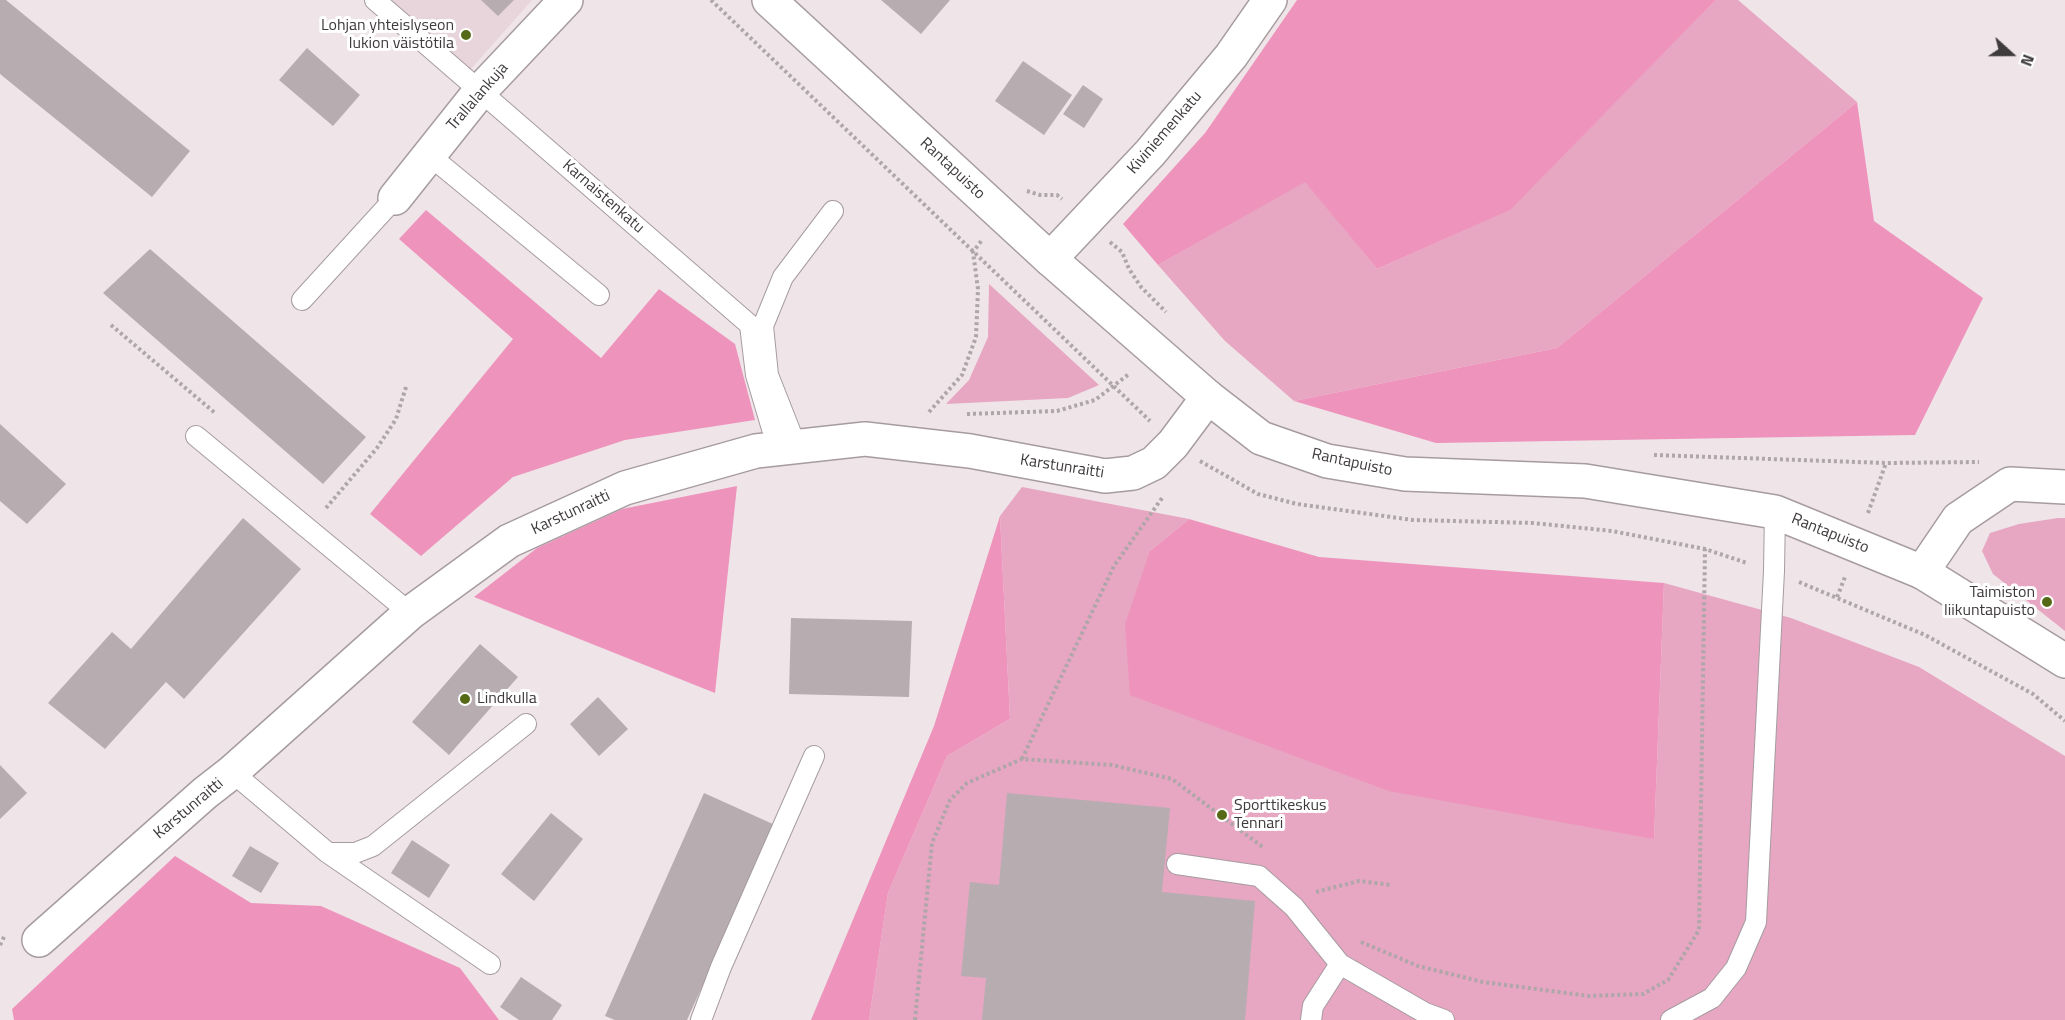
<!DOCTYPE html>
<meta charset="utf-8">
<style>
body{margin:0}
#map{position:relative;width:2065px;height:1020px;overflow:hidden;background:#efe4e8;font-family:"Titillium Web",sans-serif}
canvas{display:block}
.north{position:absolute;left:1981px;top:24px;width:60px;height:60px;-webkit-text-stroke:4px #fff;paint-order:stroke;rotate:111deg;font-size:16px;font-weight:700;line-height:24px;text-align:center;color:#3f3b3c}
.north::after{content:'';display:block;margin:auto;width:21px;height:27px;background:#3f3b3c;clip-path:polygon(50% 0,100% 100%,50% 72%,0 100%)}
</style>
<div id="map">
<canvas width="2065" height="1020"></canvas>
<div class="north">N</div>
</div>
<script>
const c = document.querySelector('canvas').getContext('2d');
c.lineJoin = 'round';
function paint(path, color) {
  c.fillStyle = color;
  c.fill(path, 'evenodd');
}
function shape(rows) {
  const path = new Path2D();
  for (const r of rows) {
    path.moveTo(r[0], r[1]);
    for (let i = 2; i < r.length; i += 2) path.lineTo(r[i], r[i + 1]);
  }
  return path;
}
function strokePath(path, color, width, dash) {
  c.strokeStyle = color;
  c.lineWidth = width;
  c.lineCap = dash ? 'butt' : 'round';
  c.setLineDash(dash || []);
  c.stroke(path);
}
function label(font, color, halo, rows, align = 'center') {
  c.font = font + ' "Titillium Web",sans-serif';
  c.lineWidth = 6;
  c.setLineDash([]);
  c.textBaseline = 'middle';
  c.strokeStyle = halo;
  c.fillStyle = color;
  for (const [text, x, y, turn = 0] of rows) {
    c.save();
    c.translate(x, y);
    c.rotate((+turn || 0) * Math.PI / 180);
    c.textAlign = isNaN(turn) ? turn : align;
    if (halo) c.strokeText(text, 0, 0);
    c.fillText(text, 0, 0);
    c.restore();
  }
}
paint(shape([
 [390,0,532,0,470,70]
]), '#e8d5dc');
paint(shape([
 [1716,0,1738,0,1857,102,1557,348,1294,401,1225,341,1158,265,1305,181,1377,269,1509,210],
 [989,284,1099,385,1068,398,946,404,969,380,988,337],
 [1022,487,1189,519,1150,551,1654,839,1664,583,1791,618,1919,667,2065,756,2065,1020,869,1020,888,893,947,756,1010,719,1000,516],
 [2058,518,2065,518,2065,631,1993,574,1982,551,1990,533,2019,524]
]), '#e7a6c1');
paint(shape([
 [1297,0,1716,0,1510,210,1377,269,1305,182,1158,265,1123,224,1205,133],
 [1857,102,1874,221,1983,298,1915,435,1436,443,1294,401,1557,348],
 [426,210,601,358,659,289,735,344,755,420,625,440,513,477,421,556,370,514,513,339,399,239],
 [737,486,715,693,474,597,537,548,622,509],
 [1000,516,1010,719,947,756,888,893,869,1020,811,1020,934,726],
 [1189,519,1319,557,1664,583,1654,839,1389,791,1130,695,1125,624,1150,551],
 [175,856,251,903,321,906,460,968,499,1020,14,1020,12,1009]
]), '#ee94bc');
paint(shape([
 [0,0,6,0,190,151,152,197,0,74],
 [481,0,514,0,498,16],
 [881,0,950,0,921,34],
 [307,48,360,95,333,126,279,80],
 [1023,61,1072,95,1044,135,995,101],
 [1083,85,1103,99,1084,128,1063,114],
 [150,249,366,437,323,484,103,293],
 [0,424,66,484,27,524,0,501],
 [243,518,301,569,184,699,166,682,105,749,48,703,112,632,131,649],
 [791,618,912,621,909,697,789,694],
 [480,644,518,677,449,755,412,722],
 [598,697,628,729,599,756,570,724],
 [0,765,27,793,0,819],
 [704,793,775,825,687,1020,615,1020,605,1016],
 [1007,793,1170,808,1162,892,1255,901,1245,1020,982,1020,986,978,961,976,970,882,999,885],
 [551,813,583,839,534,901,501,874],
 [412,840,450,865,429,898,391,873],
 [250,846,279,863,261,893,232,876],
 [521,977,562,1005,552,1020,519,1020,500,1007]
]), '#b7adb1');
const lane = shape([
 [375,0,750,325,756,375,772,429],
 [429,155,599,295],
 [302,300,395,198],
 [196,436,410,613],
 [796,446,768,375,763,326,783,277,833,211],
 [232,772,328,853,355,853,373,846,526,724],
 [328,853,490,964],
 [1177,864,1259,876,1294,907,1340,964,1425,1013,1444,1020],
 [701,1020,721,967,814,756],
 [1311,1020,1313,1006,1340,964],
 [1671,1020,1712,998,1736,968,1756,922,1774,571,1775,512]
]);
const street = shape([
 [395,198,481,90,566,0],
 [1050,259,1150,153,1231,56,1270,0],
 [1922,572,1958,519,2010,484,2065,487],
 [39,940,205,793,232,772,410,613,509,541,625,488,756,451,865,439,970,451,1105,476,1133,473,1154,463,1173,444,1208,397]
]);
const secondary = shape([
 [769,0,1050,259,1208,397,1261,438,1327,461,1405,474,1585,481,1775,512,1922,572,2065,661]
]);
strokePath(lane, '#a69ca0', 22);
strokePath(street, '#a69ca0', 36);
strokePath(secondary, '#a69ca0', 36);
strokePath(shape([
 [711,0,1150,421],
 [1027,191,1040,195,1057,195,1062,199],
 [1110,242,1122,252,1129,269,1141,287,1166,312],
 [111,325,215,413],
 [929,412,962,375,976,337,978,289,973,252,982,240],
 [967,414,1057,411,1095,400,1129,374],
 [1654,455,1886,463,1979,462],
 [1200,461,1258,494,1297,504,1413,520,1533,523,1612,531,1705,549,1747,563],
 [326,508,377,448,396,419,406,387],
 [1868,513,1886,463],
 [1799,582,1925,635,2033,694,2065,721],
 [1837,597,1845,577],
 [1022,759,1114,566,1162,498],
 [1316,892,1359,881,1391,885],
 [1361,942,1418,966,1483,982,1589,996,1643,994,1668,980,1699,930,1705,549],
 [0,945,5,935],
 [915,1020,932,843,950,800,967,783,1022,759,1112,765,1172,779,1264,848]
]), '#aea6a9', 4, [3, 3]);
strokePath(lane, '#fff', 20);
strokePath(street, '#fff', 33);
strokePath(secondary, '#fff', 33);
for (const [x, y, r, color] of [
 [466,35,6,"#556916"],
 [2047,602,6,"#556916"],
 [465,699,6,"#556916"],
 [1222,815,6,"#556916"]
]) {
  const dot = new Path2D();
  dot.arc(x, y, r, 0, 2 * Math.PI);
  c.fillStyle = color;
  c.fill(dot);
  strokePath(dot, '#fff', 2);
}
label('16px', '#3f3b3c', '#fff', [
 ["Lohjan yhteislyseon",454,26],
 ["lukion väistötila",454,44],
 ["Taimiston",2035,593],
 ["liikuntapuisto",2035,611],
 ["Lindkulla",477,699,"left"],
 ["Sporttikeskus",1234,806,"left"],
 ["Tennari",1234,824,"left"]
], 'right');
label('16px', '#3f3b3c', '#fff', [
 ["Trallalankuja",478,97,-49],
 ["Kiviniemenkatu",1165,133,-49],
 ["Rantapuisto",952,169,43],
 ["Karnaistenkatu",603,197,41],
 ["Rantapuisto",1352,463,12],
 ["Karstunraitti",1062,467,9],
 ["Karstunraitti",571,513,-25],
 ["Rantapuisto",1830,534,22],
 ["Karstunraitti",189,809,-40]
]);
</script>
